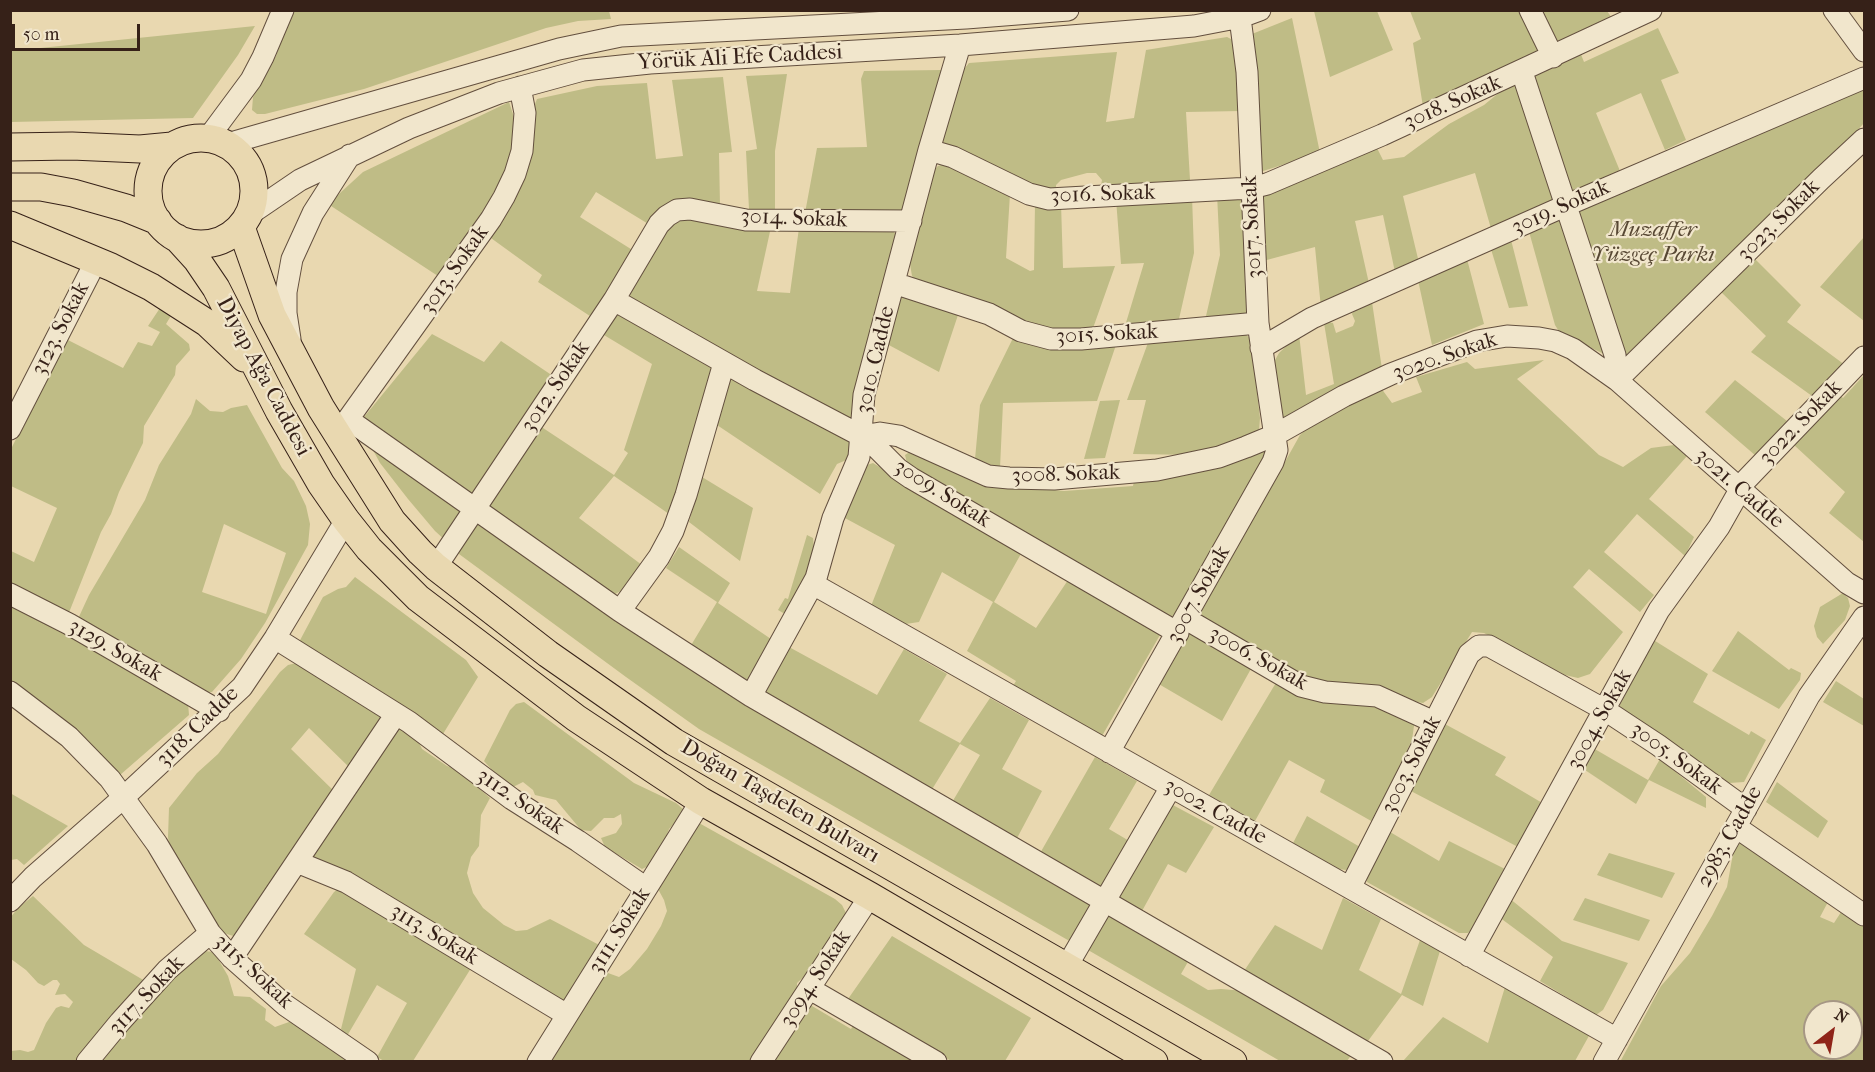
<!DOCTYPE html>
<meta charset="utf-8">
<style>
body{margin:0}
#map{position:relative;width:1875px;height:1072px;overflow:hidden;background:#e9d8b0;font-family:"IM FELL French Canon",serif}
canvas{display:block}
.frame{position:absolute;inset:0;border:12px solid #362118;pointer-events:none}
.north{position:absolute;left:1803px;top:1000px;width:60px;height:60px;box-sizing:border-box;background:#f1e6cc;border:2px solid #a69784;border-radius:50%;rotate:31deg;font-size:16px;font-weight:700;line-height:24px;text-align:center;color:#362118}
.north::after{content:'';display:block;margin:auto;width:21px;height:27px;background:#8f2418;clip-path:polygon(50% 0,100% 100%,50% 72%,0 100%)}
.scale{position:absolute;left:12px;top:24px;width:128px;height:27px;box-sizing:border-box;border:3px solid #362118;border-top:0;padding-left:8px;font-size:18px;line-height:21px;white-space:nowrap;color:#362118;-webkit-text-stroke:4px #f1e6cc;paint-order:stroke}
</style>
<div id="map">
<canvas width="1875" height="1072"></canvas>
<div class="frame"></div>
<div class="north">N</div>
<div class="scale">50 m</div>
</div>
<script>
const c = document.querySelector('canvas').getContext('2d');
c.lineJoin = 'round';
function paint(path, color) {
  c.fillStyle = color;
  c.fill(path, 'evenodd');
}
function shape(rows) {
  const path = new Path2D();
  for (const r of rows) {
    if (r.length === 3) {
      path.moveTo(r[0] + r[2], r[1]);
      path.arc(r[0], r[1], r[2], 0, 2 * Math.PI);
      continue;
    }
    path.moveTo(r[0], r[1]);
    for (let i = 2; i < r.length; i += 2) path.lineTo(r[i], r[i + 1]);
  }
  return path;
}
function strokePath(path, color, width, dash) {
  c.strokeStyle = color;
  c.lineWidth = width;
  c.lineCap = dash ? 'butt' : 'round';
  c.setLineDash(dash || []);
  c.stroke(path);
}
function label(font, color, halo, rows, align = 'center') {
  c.font = font + ' "IM FELL French Canon",serif';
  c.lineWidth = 4.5;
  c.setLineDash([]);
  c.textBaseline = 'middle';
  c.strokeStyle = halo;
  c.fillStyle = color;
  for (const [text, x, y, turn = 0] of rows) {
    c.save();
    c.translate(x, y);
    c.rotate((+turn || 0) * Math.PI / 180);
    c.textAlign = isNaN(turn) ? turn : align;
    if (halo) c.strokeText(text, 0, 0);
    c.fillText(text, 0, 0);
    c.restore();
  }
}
paint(shape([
 [291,11,609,11,611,19,578,21,546,28,364,89,265,114,257,114,252,110,253,97,276,56],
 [1314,11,1377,11,1393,50,1330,77],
 [1410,11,1523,11,1539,52,1423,107,1413,43,1421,39],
 [1539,11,1607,11,1614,21,1562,45,1555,41],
 [1292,18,1320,153,1260,172,1252,34],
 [255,26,238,55,193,118,11,122,11,51],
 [1658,28,1679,73,1661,80,1686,140,1665,150,1641,93,1596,113,1620,171,1580,193,1571,193,1533,75,1580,52,1584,62],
 [1227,37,1237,42,1241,111,1186,112,1190,180,1101,185,1102,180,1096,173,1087,173,1061,180,1056,185,1056,190,1045,190,945,146,943,141,960,74,969,63,1117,52,1106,122,1134,118,1146,50],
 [942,70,901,213,805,213,817,148,867,147,861,79,864,71],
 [787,74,775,151,775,213,749,209,746,151,757,149,746,76],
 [723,77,732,152,719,153,720,206,650,225,596,192,580,217,634,251,593,318,538,282,542,275,484,233,537,99,597,86,647,83,656,159,683,156,672,80],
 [1511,83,1519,83,1554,202,1492,232,1475,173,1403,196,1420,267,1396,277,1383,215,1355,221,1370,288,1321,308,1315,247,1263,261,1260,203,1268,189,1377,148,1383,160,1404,157,1449,124,1484,105],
 [1864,88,1864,123,1816,176,1624,357,1576,211],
 [509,102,515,120,517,139,498,196,441,278,328,204,363,172],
 [944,164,1010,194,1006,258,1030,271,1034,270,1035,204,1061,203,1063,268,1115,266,1092,331,1052,333,917,281,912,276,910,264,934,170,938,166],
 [1217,194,1237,198,1244,202,1252,316,1240,318,1206,316,1220,255],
 [1192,196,1194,253,1179,319,1125,326,1144,263,1121,264,1116,199],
 [1559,214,1604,354,1560,333,1555,325,1528,228],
 [690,217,771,227,757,291,790,293,799,228,892,231,896,234,855,418,850,420,840,416,628,297,664,228],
 [1510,236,1528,306,1509,308,1490,246],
 [1864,237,1864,321,1820,287],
 [1752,256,1801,305,1787,322,1845,365,1812,396,1751,352,1766,336,1718,289],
 [1467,259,1484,324,1432,345,1418,280],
 [903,291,959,312,939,372,887,344],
 [1372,302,1382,369,1282,421,1274,373,1274,362,1279,353,1299,334,1306,395,1334,384,1324,323,1328,322,1333,323,1336,333,1353,326,1355,321,1352,314,1354,309],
 [162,305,172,314,166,324,189,344,190,350,176,366,175,375,144,426,143,443,119,492,111,514,101,532,68,615,11,586,11,551,34,562,57,508,11,486,10,451,66,339,123,368,138,342,152,346,160,332,148,326],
 [615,315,623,315,711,362,711,372,669,514,614,476,579,518,642,565,623,590,613,595,489,511,489,500,537,424,614,475,628,453,624,450,652,364,599,332],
 [432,334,484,362,501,341,553,376,475,495,467,493,364,417],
 [1245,334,1251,339,1260,418,1259,431,1250,437,1195,455,1133,454,1146,400,1127,400,1149,340],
 [1014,336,1117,342,1097,401,1003,403,1000,468,975,459,980,405],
 [1544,360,1517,379,1599,455,1623,467,1651,448,1674,445,1687,456,1649,499,1694,537,1685,556,1637,514,1604,552,1654,595,1640,612,1589,569,1573,587,1623,632,1590,674,1578,678,1565,675,1484,633,1472,632,1432,697,1423,703,1314,683,1203,619,1201,612,1300,435,1311,424,1381,388,1392,403,1422,392,1416,377,1467,362,1475,369],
 [1864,375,1864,542,1829,513,1845,492,1794,445,1838,394,1843,398],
 [733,376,849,439,852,447,851,458,837,464,820,494,717,425,726,383],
 [1735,380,1787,421,1756,456,1705,412],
 [196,399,210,411,223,412,231,408,247,405,282,468,294,481,306,506,310,524,308,545,265,623,241,659,212,692,203,692,77,621,89,595,145,500,159,465,191,414],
 [224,524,286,553,266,614,202,592],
 [1120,400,1105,458,1084,459,1100,401],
 [368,441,466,509,446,541,435,531,408,499,380,463],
 [1262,449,1266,452,1265,457,1176,615,1167,617,908,467,905,455,911,451,1017,486,1064,491,1133,486,1135,476],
 [873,463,1022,552,994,602,1036,628,1070,577,1164,628,1102,736,1010,691,1016,681,967,651,993,602,942,572,919,622,899,625,871,606,895,545,843,517,861,473,867,465],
 [702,477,753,508,740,561,689,522],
 [478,519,1095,906,1073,943,699,729,626,677,459,554,459,550],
 [807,535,813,538,814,548,811,572,785,614,778,610,785,598,788,599],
 [679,547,730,583,718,603,771,639,747,680,744,681,690,647,717,602,666,568],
 [355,577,466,660,478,677,443,734,298,644,323,597,338,589,346,587],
 [1843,593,1848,598,1850,606,1845,620,1823,644,1817,637,1814,626,1820,607],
 [10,602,188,703,189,715,120,775,100,753,11,684],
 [1738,631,1789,670,1791,668,1801,673,1800,680,1779,709,1712,671],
 [1193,632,1252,667,1222,721,1157,683,1188,633],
 [1652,639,1708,674,1693,702,1749,735,1751,731,1766,740,1744,782,1729,783,1716,776,1619,707],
 [789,647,877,695,904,649,947,674,919,721,960,743,990,698,1029,720,1002,769,1042,791,1015,842,951,804,980,755,960,744,931,791,764,692],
 [297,663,379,713,383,719,352,770,309,728,291,749,336,793,237,937,230,935,221,932,170,852,168,837,169,808,197,773,218,754,280,672,288,665],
 [1277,681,1369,702,1415,719,1412,740,1373,822,1320,792,1325,780,1289,760,1255,821,1209,795],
 [1836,681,1864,699,1864,726,1823,702],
 [524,702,634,783,676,803,683,809,682,815,669,829,662,849,653,864,642,869,605,847,601,838,616,833,622,824,621,814,614,818,604,818,591,831,581,830,556,800,535,795,533,790,523,782,513,787,493,771,484,761,510,710,516,704],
 [1443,723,1506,757,1495,775,1544,804,1520,848,1407,789],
 [398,728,415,734,422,749,447,766,457,769,490,798,481,815,479,846,471,857,467,873,473,893,483,908,504,925,516,931,527,930,550,919,603,947,566,1007,311,857],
 [1593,748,1648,780,1660,759,1706,797,1706,808,1649,780,1636,804,1582,768],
 [1095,757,1137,781,1109,829,1131,842,1100,889,1039,855],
 [1777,782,1828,821,1818,838,1766,802],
 [10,793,68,826,24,865,17,859,11,860],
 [1169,803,1214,827,1186,873,1168,864,1142,911,1118,896],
 [1307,816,1360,847,1351,865,1346,870,1338,869,1293,843],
 [699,823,835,899,842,905,849,919,810,971,797,983,797,993,749,1061,547,1062,601,978,608,973,619,977,630,969,647,949,661,926,667,911,664,900,658,889],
 [1385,829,1439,861,1449,841,1507,870,1477,924,1468,933,1459,933,1367,882,1366,877],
 [1740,843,1750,846,1829,900,1820,917,1834,923,1843,909,1864,923,1864,1061,1620,1062,1661,986,1690,953,1712,916,1727,887,1734,848],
 [1815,1012,1851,1012,1851,1048,1815,1048],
 [1609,853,1675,873,1662,898,1597,875],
 [343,885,473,965,413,1061,384,1061,377,1057,407,1003,377,985,347,1036,341,1029,356,969,304,934,334,892],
 [33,896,84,945,145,981,112,1014,79,1061,11,1061,11,1051,20,1050,28,1052,34,1050,46,1023,56,1008,61,1006,69,1008,73,1002,65,994,55,995,60,984,57,980,53,980,44,986,38,983,26,970,11,959,10,918,18,908],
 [1343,898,1381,919,1359,970,1401,994,1420,940,1440,951,1423,1006,1402,995,1368,1041,1244,971,1275,925,1322,950],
 [1509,898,1562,941,1628,963,1603,1010,1596,1015,1540,981,1553,957,1499,917],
 [1585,898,1650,920,1639,941,1573,920],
 [1110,913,1189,960,1181,974,1208,990,1221,989,1245,991,1352,1054,1347,1061,1280,1061,1088,950],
 [892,936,1031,1018,1005,1061,951,1061,848,999],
 [204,951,214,952,228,976,234,996,250,997,266,1009,265,1020,275,1027,289,1022,299,1024,359,1062,97,1062,181,970],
 [1505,987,1590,1034,1575,1061,1403,1061,1443,1017,1488,1043],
 [807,1003,851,1029,854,1024,922,1062,768,1062]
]), '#bfbc86');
const minor = shape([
 [1530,10,1553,57],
 [1834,10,1864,51],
 [1522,72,1615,355,1617,380],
 [208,138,251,80,263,57,283,10],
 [227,144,559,49,621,36,966,18,1068,10],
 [929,150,953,157,1029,194,1049,199,1251,188,1267,184,1382,135,1651,10],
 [250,214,300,180,409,128,499,93,583,70,650,63,960,45,1194,26,1241,17,1260,10],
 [894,283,989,314,1021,331,1051,339,1081,339,1258,323],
 [614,300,755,380,869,440,898,469,911,478,1178,633],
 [290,339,286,313,286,292,292,259,313,213,350,155],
 [1261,348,1312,318,1567,205,1864,78],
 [1617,380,1821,179,1864,139],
 [349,420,620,611,751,696,1382,1062],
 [10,429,96,261],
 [341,429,491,219,504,197,515,174,522,151,525,113,520,87],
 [862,436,880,433,899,436,988,476,1009,478,1054,479,1157,470,1219,457,1246,447,1275,435,1344,396,1391,374,1477,341,1507,336,1539,338,1555,341,1573,349,1617,380,1847,583,1864,593],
 [436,567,614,300,659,224,667,216,677,210,690,209,746,220,911,221],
 [813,584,1617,1039],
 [10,594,69,624,219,711],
 [620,611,659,557,673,531,686,495,724,363],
 [1186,619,1301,686,1325,692,1377,696,1434,722],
 [275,638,409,722,512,799,578,841,646,888],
 [10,692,69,737,110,779,157,844,210,933,232,958,285,1005,368,1062],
 [751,696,816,578,833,518,859,457,864,395,929,150,960,45],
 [1109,752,1273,462,1277,450,1258,323,1247,72,1239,10],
 [1736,827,1864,915],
 [297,862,346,882,567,1015],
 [1350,888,1469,654,1479,646,1489,646,1605,710,1658,745,1746,809],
 [10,901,33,877,124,797,242,687,275,638,346,520],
 [1469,956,1659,610,1719,527,1745,481,1864,357],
 [232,958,396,714],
 [1067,966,1171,787],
 [810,989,936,1062],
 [87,1062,120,1022,167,970,210,933],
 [538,1062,701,801],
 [761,1062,870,896],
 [1604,1062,1809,696,1864,617]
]);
const major = shape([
 [201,191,53],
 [10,147,72,146,140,149,172,146],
 [10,187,41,187,73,193,126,208,158,221],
 [10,225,111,267,151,287,207,323,244,358],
 [241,227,272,315,321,408,392,521,420,552,436,567,548,654,674,742,1233,1062],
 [177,238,197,260,216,288,279,411,321,484,346,520,369,549,418,598,576,718,701,801,870,896,1154,1062]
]);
strokePath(minor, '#634f3e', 23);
strokePath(major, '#362118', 29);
strokePath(minor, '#f1e6cc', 21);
strokePath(major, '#e9d8b0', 27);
label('22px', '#362118', '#f1e6cc', [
 ["Yörük Ali Efe Caddesi",740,58,-3],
 ["3018. Sokak",1453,103,-24],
 ["3016. Sokak",1103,195,-2],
 ["3019. Sokak",1561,208,-24],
 ["3014. Sokak",794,219,2],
 ["3023. Sokak",1779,221,-45],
 ["3017. Sokak",1253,227,-93],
 ["3013. Sokak",455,270,-55],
 ["3123. Sokak",61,329,-63],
 ["3015. Sokak",1107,335,-3],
 ["3020. Sokak",1445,357,-19],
 ["3010. Cadde",876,360,-77],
 ["Diyap Ağa Caddesi",263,377,62],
 ["3012. Sokak",556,387,-56],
 ["3022. Sokak",1801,423,-46],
 ["3008. Sokak",1066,475,-2],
 ["3021. Cadde",1739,489,41],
 ["3009. Sokak",942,494,32],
 ["3007. Sokak",1199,595,-61],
 ["3129. Sokak",115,651,30],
 ["3006. Sokak",1258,659,29],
 ["3004. Sokak",1600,720,-61],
 ["3118. Cadde",198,727,-44],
 ["3005. Sokak",1676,759,36],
 ["3003. Sokak",1412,765,-63],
 ["3112. Sokak",520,802,34],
 ["Doğan Taşdelen Bulvarı",780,802,30],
 ["3002. Cadde",1215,812,29],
 ["2983. Cadde",1730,837,-61],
 ["3111. Sokak",620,931,-58],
 ["3113. Sokak",434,935,31],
 ["3115. Sokak",253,972,43],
 ["3094. Sokak",816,979,-57],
 ["3117. Sokak",147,996,-47]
]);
label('italic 22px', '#584834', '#f1e6cc', [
 ["Muzaffer",1653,231],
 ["Yüzgeç Parkı",1653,256]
]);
</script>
